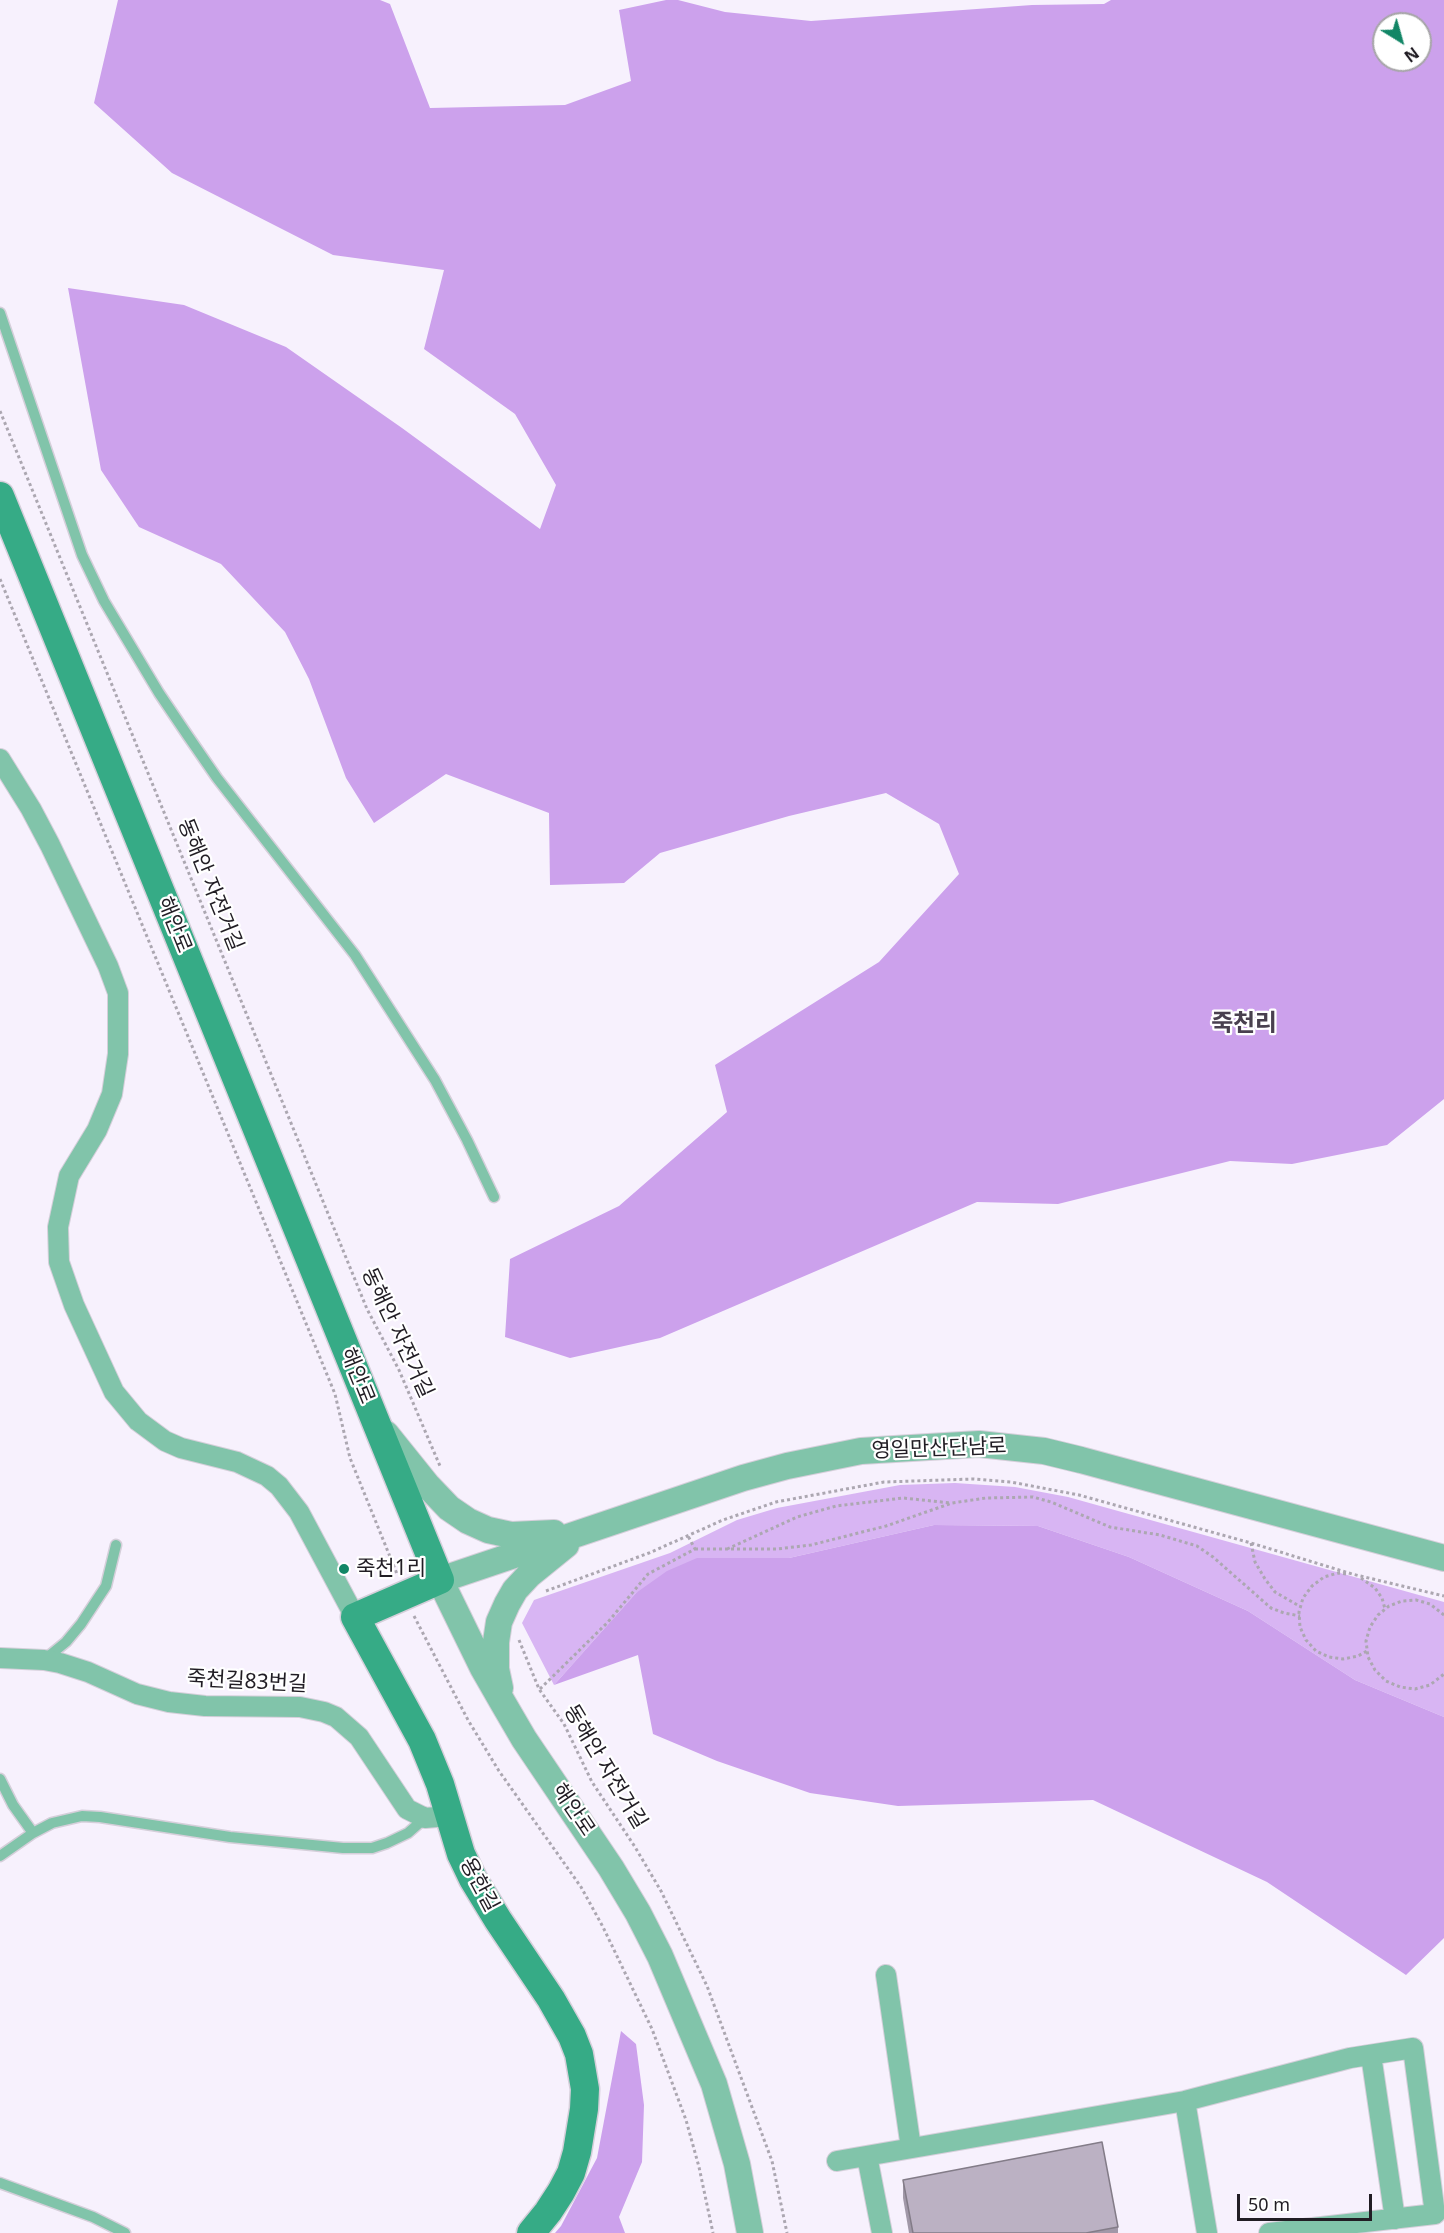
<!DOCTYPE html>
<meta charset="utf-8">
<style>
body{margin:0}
#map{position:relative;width:1444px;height:2233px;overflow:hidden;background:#f7f1fd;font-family:"Noto Sans",sans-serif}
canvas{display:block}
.north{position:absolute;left:1372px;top:12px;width:60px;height:60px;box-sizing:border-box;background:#fff;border:2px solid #a6a5a7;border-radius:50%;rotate:143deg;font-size:16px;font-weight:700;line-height:24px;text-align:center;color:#211d24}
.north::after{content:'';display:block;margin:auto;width:21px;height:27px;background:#128666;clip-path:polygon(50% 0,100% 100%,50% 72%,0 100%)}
.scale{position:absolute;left:1237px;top:2194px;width:135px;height:27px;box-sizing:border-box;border:3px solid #211d24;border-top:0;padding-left:8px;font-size:18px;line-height:21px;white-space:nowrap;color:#211d24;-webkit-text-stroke:4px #fff;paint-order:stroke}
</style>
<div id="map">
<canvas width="1444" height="2233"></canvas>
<div class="north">N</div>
<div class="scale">50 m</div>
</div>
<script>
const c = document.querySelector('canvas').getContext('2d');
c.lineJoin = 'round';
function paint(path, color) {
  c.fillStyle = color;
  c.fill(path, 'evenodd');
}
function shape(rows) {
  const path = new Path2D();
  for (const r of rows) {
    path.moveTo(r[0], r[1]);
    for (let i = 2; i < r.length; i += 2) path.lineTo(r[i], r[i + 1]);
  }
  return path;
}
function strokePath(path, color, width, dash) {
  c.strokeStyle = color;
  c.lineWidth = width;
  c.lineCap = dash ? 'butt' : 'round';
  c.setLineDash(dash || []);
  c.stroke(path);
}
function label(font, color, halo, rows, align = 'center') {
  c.font = font + ' "Noto Sans","Noto Sans KR",sans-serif';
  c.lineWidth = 4.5;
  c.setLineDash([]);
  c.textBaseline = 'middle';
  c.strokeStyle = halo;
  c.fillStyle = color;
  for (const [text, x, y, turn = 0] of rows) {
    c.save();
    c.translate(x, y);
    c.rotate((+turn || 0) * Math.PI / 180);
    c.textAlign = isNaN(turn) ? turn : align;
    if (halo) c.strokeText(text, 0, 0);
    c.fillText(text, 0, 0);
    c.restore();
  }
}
paint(shape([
 [955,1483,1015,1487,1068,1497,1444,1602,1444,1717,1355,1680,1248,1611,1129,1557,1038,1526,934,1525,789,1558,749,1559,636,1593,554,1685,522,1623,534,1600,670,1553,737,1520,777,1508,900,1485]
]), '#d8b5f3');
paint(shape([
 [118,0,380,0,390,4,430,108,565,105,631,81,619,10,666,0,678,0,725,12,811,21,1032,5,1104,4,1111,0,1444,0,1444,1099,1387,1145,1292,1164,1230,1161,1058,1204,977,1202,660,1338,570,1358,505,1337,510,1259,619,1206,727,1112,715,1065,879,962,959,874,939,824,886,793,789,816,660,853,624,883,550,885,549,813,446,774,374,823,346,778,309,679,285,632,221,564,139,527,101,470,68,288,184,305,286,347,402,428,540,529,556,485,515,414,424,349,444,270,333,255,172,173,94,103],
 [1384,24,1420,24,1420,60,1384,60],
 [934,1525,1038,1526,1129,1557,1248,1611,1355,1680,1444,1717,1444,1938,1406,1975,1267,1882,1093,1800,898,1806,810,1793,717,1761,653,1734,638,1655,554,1685,636,1593,667,1571,697,1558,789,1558],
 [621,2031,636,2044,644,2105,642,2162,619,2217,625,2233,555,2233,561,2226,597,2158]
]), '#cca1ec');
const service = shape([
 [0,313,82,555,104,601,159,693,188,736,217,778,355,955,435,1080,467,1140,494,1197],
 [44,1660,66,1642,81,1624,106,1586,116,1545],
 [0,1779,13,1805,33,1833],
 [0,1856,33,1833,52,1823,82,1816,100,1817,230,1837,343,1848,372,1848,387,1843,408,1833,425,1818],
 [0,2183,93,2217,125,2233]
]);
const minor = shape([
 [0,759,31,809,50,845,108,966,118,993,118,1054,112,1094,97,1130,69,1176,58,1227,59,1262,74,1305,114,1392,138,1421,165,1441,181,1448,237,1462,267,1476,279,1486,299,1512,355,1617],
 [0,1658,44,1660,60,1663,88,1672,137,1694,169,1702,205,1706,300,1707,324,1712,336,1717,359,1737,407,1809,425,1818,449,1816],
 [886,1975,911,2148],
 [1371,2055,1395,2219],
 [1185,2101,1207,2233],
 [867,2156,882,2233],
 [837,2161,1185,2101,1350,2058,1413,2048,1435,2214,1269,2233]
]);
const tertiary = shape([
 [386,1434,427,1485,449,1508,468,1521,488,1530,511,1535,554,1533],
 [500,1688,496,1669,496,1642,499,1622,507,1604,515,1590,529,1575,566,1545],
 [750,2233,737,2164,714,2084,660,1956,638,1913,611,1868,524,1739,503,1703,483,1668,440,1580,743,1478,787,1466,861,1451,979,1444,1044,1451,1081,1460,1444,1558]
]);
const secondary = shape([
 [0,496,440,1580,355,1617,422,1740,440,1784,461,1854,473,1879,498,1920,551,1999,572,2036,579,2054,585,2089,584,2109,577,2152,571,2173,561,2192,548,2212,531,2233]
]);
strokePath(service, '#d5cfda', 13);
strokePath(minor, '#d5cfda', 22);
strokePath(tertiary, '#d5cfda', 28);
strokePath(secondary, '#d5cfda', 31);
strokePath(shape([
 [0,411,367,1309,399,1370,440,1466],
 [0,579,335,1394,350,1458,397,1574],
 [1251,1543,1255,1562,1265,1579,1275,1592,1301,1607],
 [695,1549,777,1549,811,1545,886,1526,952,1503,986,1498,1033,1497,1051,1502,1110,1527,1160,1535,1197,1546,1213,1557,1271,1608,1284,1613,1300,1616],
 [727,1549,797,1517,836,1506,903,1498,951,1503],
 [1346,1574,1338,1573,1324,1577,1312,1586,1303,1598,1299,1612,1300,1627,1306,1640,1316,1651,1329,1657,1343,1659,1358,1656,1367,1651],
 [1361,1578,1375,1588,1382,1598,1385,1609],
 [546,1591,649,1553,723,1520,776,1502,884,1482,973,1479,1011,1482,1079,1495,1251,1543,1352,1574,1444,1596],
 [1444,1615,1430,1604,1416,1600,1402,1601,1389,1606,1378,1615,1370,1627,1366,1641,1368,1657,1375,1670,1386,1681,1400,1687,1415,1689,1430,1685,1444,1674],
 [414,1616,468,1720,499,1771,581,1887,603,1927,652,2029,686,2120,699,2167,713,2233],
 [519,1640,539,1689,564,1724,592,1782,635,1847,661,1891,707,1986,772,2161,787,2233],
 [540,1689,608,1622,648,1574,695,1549,688,1536]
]), '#aca7b1', 3, [3, 3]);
strokePath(service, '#81c4aa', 10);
strokePath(minor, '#81c4aa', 20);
strokePath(tertiary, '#81c4aa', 26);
strokePath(secondary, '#36ab86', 28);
paint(shape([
 [903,2180,1118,2227,1118,2233,909,2233,903,2198]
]), '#a198a8');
const building = shape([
 [1102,2142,1118,2227,1086,2233,913,2233,903,2180,1102,2142]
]);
paint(building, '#bbb1c3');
strokePath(building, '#837c88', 1.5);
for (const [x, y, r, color] of [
 [344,1569,6,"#128666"]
]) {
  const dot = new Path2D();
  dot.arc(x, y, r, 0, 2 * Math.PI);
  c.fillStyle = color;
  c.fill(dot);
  strokePath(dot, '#fff', 2);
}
label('21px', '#211d24', '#fff', [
 ["동해안 자전거길",210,885,68],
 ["해안로",174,925,68],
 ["동해안 자전거길",397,1333,65],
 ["해안로",357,1376,68],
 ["영일만산단남로",939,1449,-2],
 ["죽천길83번길",247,1682,3],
 ["동해안 자전거길",605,1767,59],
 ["해안로",573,1810,56],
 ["용한길",479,1885,62]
]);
label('21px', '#211d24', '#fff', [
 ["죽천1리",356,1569]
], 'left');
label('bold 24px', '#49404f', '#fff', [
 ["죽천리",1244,1024]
]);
</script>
